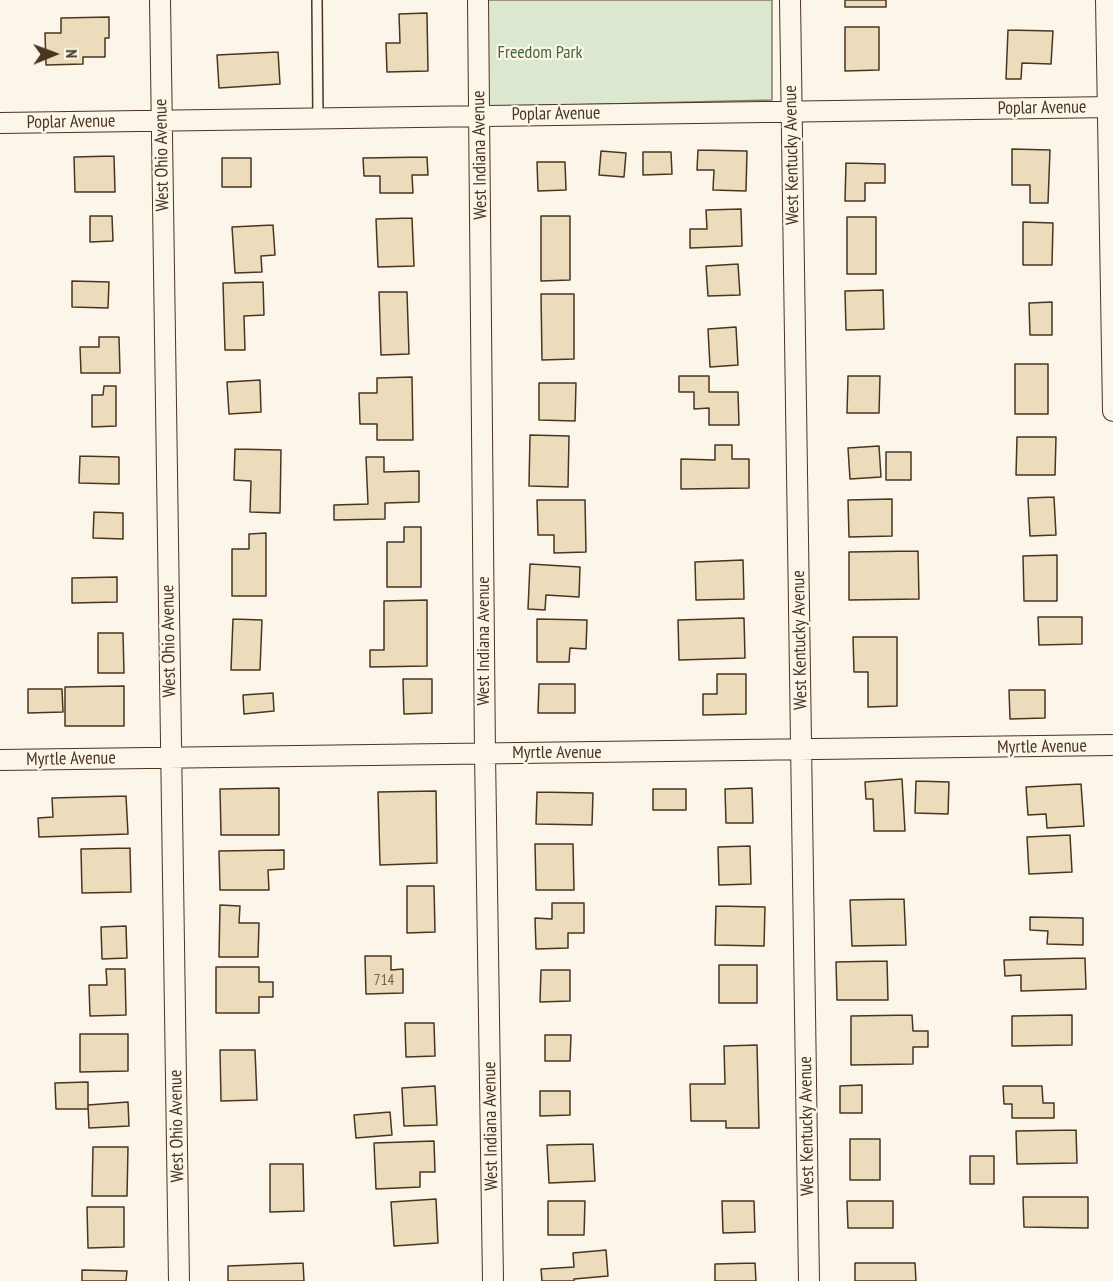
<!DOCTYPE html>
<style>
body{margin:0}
#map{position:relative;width:1113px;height:1281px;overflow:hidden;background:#fbf6e9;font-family:"PT Sans Narrow",sans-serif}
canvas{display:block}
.north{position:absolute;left:24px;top:24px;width:60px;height:60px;-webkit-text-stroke:4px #fbf6e9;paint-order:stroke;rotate:89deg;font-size:16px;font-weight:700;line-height:24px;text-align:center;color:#4a3520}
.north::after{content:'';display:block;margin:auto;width:21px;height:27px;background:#4a3520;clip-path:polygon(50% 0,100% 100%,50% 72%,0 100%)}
</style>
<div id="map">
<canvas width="1113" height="1281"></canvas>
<div class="north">N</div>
</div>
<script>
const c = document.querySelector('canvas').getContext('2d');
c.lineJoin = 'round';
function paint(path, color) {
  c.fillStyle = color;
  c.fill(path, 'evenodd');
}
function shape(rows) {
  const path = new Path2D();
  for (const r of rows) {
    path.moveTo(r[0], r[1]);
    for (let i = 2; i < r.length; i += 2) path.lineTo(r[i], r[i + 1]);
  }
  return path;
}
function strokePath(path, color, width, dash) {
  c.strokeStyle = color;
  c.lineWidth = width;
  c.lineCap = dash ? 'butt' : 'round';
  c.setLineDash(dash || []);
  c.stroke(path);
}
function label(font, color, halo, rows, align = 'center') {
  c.font = font + ' "PT Sans Narrow",sans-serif';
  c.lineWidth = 4.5;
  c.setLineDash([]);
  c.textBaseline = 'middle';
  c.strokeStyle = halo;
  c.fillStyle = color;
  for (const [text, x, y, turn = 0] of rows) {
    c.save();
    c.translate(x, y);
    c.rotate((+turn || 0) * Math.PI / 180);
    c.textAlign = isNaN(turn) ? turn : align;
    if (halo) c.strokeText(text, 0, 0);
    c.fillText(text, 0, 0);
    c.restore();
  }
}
const green = shape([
 [485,0,772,0,772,100,487,107,485,0]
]);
paint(green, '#dce7d0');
strokePath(green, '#887966', 1.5);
const building = shape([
 [845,0,886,0,886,7,845,7,845,0],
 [427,13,428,71,387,72,386,43,400,43,399,14,427,13],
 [109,17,109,38,105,38,105,57,83,57,83,64,46,65,45,33,61,33,61,18,109,17],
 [845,27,879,27,879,70,845,71,845,27],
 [1008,30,1053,31,1051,64,1022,63,1021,79,1006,79,1008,30],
 [278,52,280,84,219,88,217,55,278,52],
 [1012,149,1050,150,1048,203,1030,203,1030,185,1012,185,1012,149],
 [698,150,747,151,746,191,713,190,714,170,697,170,698,150],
 [601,151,626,153,624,177,599,175,601,151],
 [643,152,671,152,672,174,643,175,643,152],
 [114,156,115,192,75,192,74,157,114,156],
 [427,157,428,175,412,175,413,193,380,193,380,176,364,176,363,158,427,157],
 [222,158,251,158,251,187,222,187,222,158],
 [537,162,565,162,566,190,538,191,537,162],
 [846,163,885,164,885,183,865,183,865,201,845,201,846,163],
 [741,209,742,246,690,248,690,229,707,229,706,210,741,209],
 [90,216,112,216,113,241,90,242,90,216],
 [541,216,570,216,570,280,541,281,541,216],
 [847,217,876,217,876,274,847,274,847,217],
 [412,218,414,266,378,267,376,219,412,218],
 [1023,222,1053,223,1052,265,1023,265,1023,222],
 [273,225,275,255,261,256,262,272,235,273,232,227,273,225],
 [738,264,740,295,708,296,706,266,738,264],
 [72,281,109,282,108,308,72,307,72,281],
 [263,282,264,315,244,316,245,350,225,350,223,283,263,282],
 [883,290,884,329,846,330,845,291,883,290],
 [379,292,407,292,409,354,381,355,379,292],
 [541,294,574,294,574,359,542,360,541,294],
 [1052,302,1052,335,1030,335,1029,303,1052,302],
 [736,327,738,365,710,367,708,329,736,327],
 [99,337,119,337,120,373,81,373,80,347,99,347,99,337],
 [1015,364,1048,364,1048,414,1015,414,1015,364],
 [679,376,709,376,709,392,738,392,739,425,709,425,709,408,694,409,694,392,679,392,679,376],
 [848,376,880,376,879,413,847,413,848,376],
 [412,377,413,440,377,440,377,424,360,424,359,393,377,393,377,378,412,377],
 [260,380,261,412,229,414,227,382,260,380],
 [539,383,576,383,575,421,539,420,539,383],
 [104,386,116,386,116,426,92,427,92,395,103,395,104,386],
 [530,435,569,436,568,487,529,486,530,435],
 [1017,437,1056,437,1055,475,1016,475,1017,437],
 [715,445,732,445,732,459,749,459,749,488,681,489,681,459,715,460,715,445],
 [879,446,881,477,850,479,848,448,879,446],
 [235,449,281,450,280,513,250,512,251,481,234,480,235,449],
 [886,452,911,452,911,480,886,480,886,452],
 [80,456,119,457,119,484,79,483,80,456],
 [366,457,384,457,384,472,419,471,419,502,385,503,385,519,334,520,334,505,368,504,366,457],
 [1054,497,1056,535,1030,536,1028,498,1054,497],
 [892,499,892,536,849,537,848,500,892,499],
 [537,500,585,500,586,552,554,553,554,535,538,535,537,500],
 [94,512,123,513,123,539,93,538,94,512],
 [404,527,421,527,421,587,387,587,387,542,404,542,404,527],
 [266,533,266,596,232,596,232,549,249,549,249,534,266,533],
 [918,551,919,599,849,600,849,552,918,551],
 [1057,555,1057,601,1024,601,1023,556,1057,555],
 [743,560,744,599,696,600,695,562,743,560],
 [530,564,580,567,579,597,546,595,545,610,528,609,530,564],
 [117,577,117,602,72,603,72,578,117,577],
 [427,600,427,666,370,667,370,650,384,650,384,601,427,600],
 [1038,617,1082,617,1082,644,1039,645,1038,617],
 [744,618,745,658,679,660,678,620,744,618],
 [233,619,262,620,260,670,231,670,233,619],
 [537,619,587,620,586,649,570,648,569,662,537,662,537,619],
 [98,633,123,633,124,673,98,673,98,633],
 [853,637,897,637,897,706,868,707,868,672,854,672,853,637],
 [717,674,746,674,746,714,703,715,703,694,717,694,717,674],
 [403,679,432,679,432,713,404,714,403,679],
 [539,684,575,684,575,713,538,713,539,684],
 [124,686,124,726,65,726,65,687,124,686],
 [28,689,62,689,63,712,28,713,28,689],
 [1009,690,1045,690,1045,718,1010,719,1009,690],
 [273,693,274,711,244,714,243,695,273,693],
 [902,779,905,831,874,831,873,799,866,799,865,782,902,779],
 [916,781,949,782,948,814,915,813,916,781],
 [1081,784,1084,826,1047,828,1046,814,1028,815,1026,787,1081,784],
 [279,788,279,835,221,835,220,789,279,788],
 [752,788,753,823,726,823,725,789,752,788],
 [653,789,686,789,686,810,653,810,653,789],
 [436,791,437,863,380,865,378,792,436,791],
 [537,792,593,793,592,825,536,824,537,792],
 [126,796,128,834,39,837,38,818,53,817,52,798,126,796],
 [1070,835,1072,872,1029,874,1027,837,1070,835],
 [535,844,573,844,574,890,536,890,535,844],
 [750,846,751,884,719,885,718,847,750,846],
 [130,848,131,892,82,893,81,849,130,848],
 [284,850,284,869,268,870,269,890,220,890,219,851,284,850],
 [407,886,434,886,435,932,407,933,407,886],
 [904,899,906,945,852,946,850,900,904,899],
 [552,903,584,903,584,933,568,933,568,948,536,949,535,918,552,919,552,903],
 [220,905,240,906,239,923,259,923,258,957,219,957,220,905],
 [716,906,765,907,764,946,715,945,716,906],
 [1030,917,1083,918,1083,945,1047,944,1048,931,1030,930,1030,917],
 [126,926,127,958,102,959,101,927,126,926],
 [365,956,391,956,391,970,403,969,403,993,366,994,365,956],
 [1085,958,1086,989,1021,991,1021,975,1005,976,1004,960,1085,958],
 [887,961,888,1000,837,1000,836,962,887,961],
 [719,965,757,965,757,1003,719,1003,719,965],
 [216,967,259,967,259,982,273,982,273,997,259,997,259,1013,216,1013,216,967],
 [106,969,125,969,126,1015,90,1016,89,985,107,985,106,969],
 [541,970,570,970,570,1001,540,1002,541,970],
 [912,1015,913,1031,928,1031,928,1047,913,1047,913,1064,851,1065,851,1016,912,1015],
 [1072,1015,1072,1045,1012,1046,1012,1016,1072,1015],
 [405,1023,434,1023,435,1056,406,1057,405,1023],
 [80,1034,128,1034,128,1071,80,1072,80,1034],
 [545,1035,571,1035,570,1061,545,1061,545,1035],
 [757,1045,759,1128,726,1128,726,1121,691,1121,690,1084,725,1084,724,1046,757,1045],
 [220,1050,255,1050,257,1100,221,1101,220,1050],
 [88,1082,88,1109,56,1109,55,1083,88,1082],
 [862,1085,862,1113,840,1113,840,1086,862,1085],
 [435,1086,437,1125,404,1126,402,1088,435,1086],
 [1003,1086,1042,1086,1043,1103,1054,1103,1054,1118,1012,1118,1012,1104,1004,1104,1003,1086],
 [540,1091,570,1091,570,1115,540,1116,540,1091],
 [128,1102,129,1126,89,1128,88,1105,128,1102],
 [390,1112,392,1135,356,1138,354,1115,390,1112],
 [1076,1130,1077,1163,1017,1164,1016,1131,1076,1130],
 [850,1139,880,1139,880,1180,850,1180,850,1139],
 [434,1141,435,1172,420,1172,420,1187,376,1189,374,1143,434,1141],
 [593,1144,595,1181,549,1183,547,1145,593,1144],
 [93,1147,128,1147,127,1196,92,1196,93,1147],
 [970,1156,994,1156,994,1184,970,1184,970,1156],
 [270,1164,303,1164,304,1211,270,1212,270,1164],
 [1023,1197,1088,1197,1088,1228,1024,1227,1023,1197],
 [436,1199,438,1243,394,1246,391,1202,436,1199],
 [548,1201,585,1201,584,1235,548,1235,548,1201],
 [722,1201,754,1201,755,1232,723,1233,722,1201],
 [847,1201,893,1201,893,1228,848,1228,847,1201],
 [87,1207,124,1207,124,1247,88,1248,87,1207],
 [606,1250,608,1276,574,1279,574,1281,542,1281,541,1269,574,1267,573,1253,606,1250],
 [303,1263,304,1281,228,1281,228,1266,303,1263],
 [755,1263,756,1281,715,1281,715,1264,755,1263],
 [855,1263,915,1263,916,1281,855,1281,855,1263],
 [82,1270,127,1271,126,1281,82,1281,82,1270]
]);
paint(building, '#ecdcbc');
strokePath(building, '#4a3520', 1.5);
const lane = shape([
 [317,0,318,118]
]);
const street = shape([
 [160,0,179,1281],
 [478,0,485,753,493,1281],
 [790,0,809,1281],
 [1106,0,1113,411],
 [0,123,1113,107],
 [0,760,1113,745]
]);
strokePath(lane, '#4a3520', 12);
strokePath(street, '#4a3520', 22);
strokePath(lane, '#fbf6e9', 9);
strokePath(street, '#fbf6e9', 20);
label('15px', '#725f47', null, [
 ["714",384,981]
]);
label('18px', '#436837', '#fbf6e9', [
 ["Freedom Park",540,53]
]);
label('18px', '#4a3520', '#fbf6e9', [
 ["Poplar Avenue",1042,108,-1],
 ["Poplar Avenue",556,114,-1],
 ["Poplar Avenue",71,122,-1],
 ["West Ohio Avenue",162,155,-91],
 ["West Indiana Avenue",480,155,-91],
 ["West Kentucky Avenue",792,155,-91],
 ["West Kentucky Avenue",800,640,-91],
 ["West Ohio Avenue",169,641,-91],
 ["West Indiana Avenue",484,641,-90],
 ["Myrtle Avenue",1042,747,-1],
 ["Myrtle Avenue",557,753],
 ["Myrtle Avenue",71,759,-1],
 ["West Ohio Avenue",177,1126,-91],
 ["West Indiana Avenue",491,1126,-91],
 ["West Kentucky Avenue",807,1126,-91]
]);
</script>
